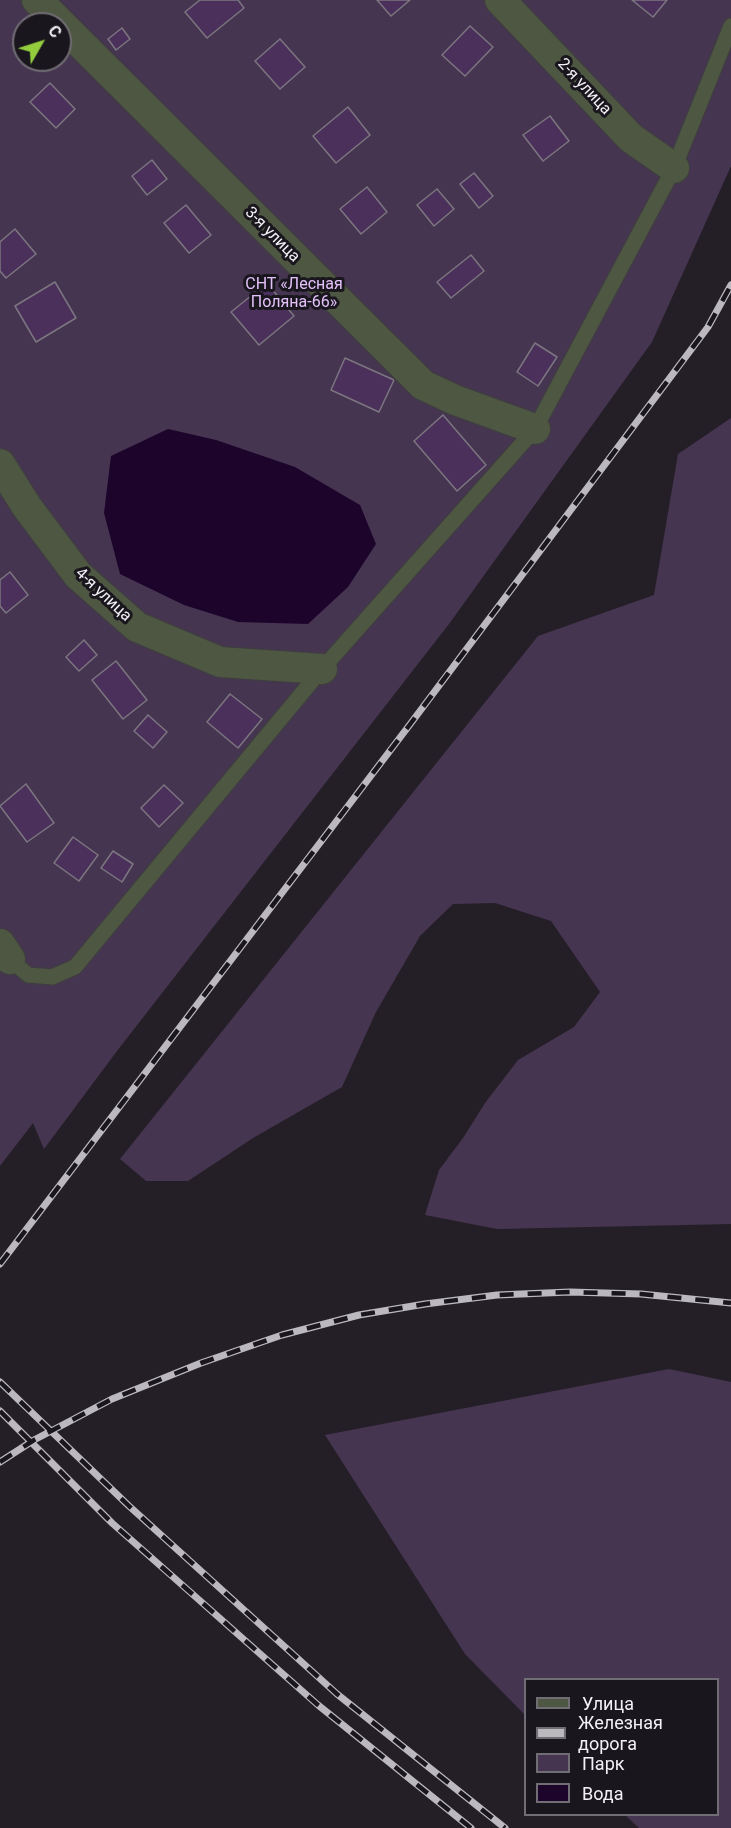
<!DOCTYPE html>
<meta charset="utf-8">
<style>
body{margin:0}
#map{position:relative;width:731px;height:1828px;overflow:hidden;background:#241f27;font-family:Roboto,sans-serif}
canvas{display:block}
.legend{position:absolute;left:524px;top:1678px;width:195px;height:138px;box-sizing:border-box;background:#1a161d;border:2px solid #716d74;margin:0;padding:8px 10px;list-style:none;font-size:18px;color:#f3f0f6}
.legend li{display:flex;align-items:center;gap:12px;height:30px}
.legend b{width:30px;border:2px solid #716d74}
.north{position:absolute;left:12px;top:12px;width:60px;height:60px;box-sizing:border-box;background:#1a161d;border:2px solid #716d74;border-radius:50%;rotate:51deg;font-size:16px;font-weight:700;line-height:24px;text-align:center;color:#f3f0f6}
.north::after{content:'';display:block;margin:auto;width:21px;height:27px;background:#93cd3e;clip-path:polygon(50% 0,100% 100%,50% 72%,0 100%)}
</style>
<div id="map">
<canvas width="731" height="1828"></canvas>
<ul class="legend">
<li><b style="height:8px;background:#4d5742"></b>Улица</li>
<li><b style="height:8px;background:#bbb8be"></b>Железная дорога</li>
<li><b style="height:16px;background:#463551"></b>Парк</li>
<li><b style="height:16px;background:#1d042b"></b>Вода</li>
</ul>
<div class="north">С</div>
</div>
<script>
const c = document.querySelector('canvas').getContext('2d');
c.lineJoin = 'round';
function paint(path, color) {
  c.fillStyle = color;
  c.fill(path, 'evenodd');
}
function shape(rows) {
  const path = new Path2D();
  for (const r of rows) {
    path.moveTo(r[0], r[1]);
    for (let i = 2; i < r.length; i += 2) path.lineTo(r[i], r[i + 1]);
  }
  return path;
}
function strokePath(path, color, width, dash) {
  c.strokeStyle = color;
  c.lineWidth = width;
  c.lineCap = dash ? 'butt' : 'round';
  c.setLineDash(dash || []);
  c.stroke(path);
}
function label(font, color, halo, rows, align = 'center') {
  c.font = font + ' Roboto,sans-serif';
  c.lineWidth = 6;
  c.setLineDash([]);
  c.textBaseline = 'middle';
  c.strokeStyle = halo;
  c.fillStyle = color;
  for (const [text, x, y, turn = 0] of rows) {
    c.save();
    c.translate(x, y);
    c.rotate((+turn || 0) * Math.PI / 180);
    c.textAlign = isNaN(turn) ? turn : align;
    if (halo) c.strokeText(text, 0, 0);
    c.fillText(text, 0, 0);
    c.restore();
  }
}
paint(shape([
 [0,0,731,0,731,166,652,342,449,624,117,1051,44,1149,33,1123,0,1166],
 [24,24,60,24,60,60,24,60],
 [731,418,731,1224,497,1229,425,1215,439,1170,463,1138,485,1103,518,1060,574,1027,600,992,551,921,495,903,453,904,420,936,376,1012,342,1087,253,1138,188,1181,146,1181,120,1159,538,636,654,595,678,454],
 [669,1369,731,1382,731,1828,639,1828,625,1815,718,1814,718,1680,526,1680,525,1715,465,1654,325,1435]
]), '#463551');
paint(shape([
 [168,429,216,440,295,467,360,505,376,544,348,587,308,624,238,622,184,605,120,574,104,513,111,456]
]), '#1d042b');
const building = shape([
 [200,0,238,0,244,8,207,38,185,12,200,0],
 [377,0,410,0,391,16,377,0],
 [632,0,667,0,653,17,632,0],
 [470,26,493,47,465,76,442,55,470,26],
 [122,28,130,39,116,50,108,39,122,28],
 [280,39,305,67,280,89,255,61,280,39],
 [50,83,75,109,56,128,30,102,50,83],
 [348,107,370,135,336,163,313,136,348,107],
 [550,116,569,141,543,161,523,135,550,116],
 [152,160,167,179,147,195,132,176,152,160],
 [474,173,493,196,479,208,460,184,474,173],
 [367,187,387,212,361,234,340,209,367,187],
 [437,189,454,209,434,226,417,205,437,189],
 [186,205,211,235,189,253,164,223,186,205],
 [15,229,36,254,6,278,0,271,0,242,15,229],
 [471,255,484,271,451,298,437,282,471,255],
 [55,282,76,318,36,342,15,306,55,282],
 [267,283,294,316,259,345,231,312,267,283],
 [535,343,557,357,538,386,517,372,535,343],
 [345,358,394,380,379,412,331,390,345,358],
 [443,415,486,465,457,491,414,441,443,415],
 [10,572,28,595,6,613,0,606,0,580,10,572],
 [84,640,97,655,79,671,66,657,84,640],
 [116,661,147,700,123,719,92,680,116,661],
 [230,694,262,719,238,748,207,722,230,694],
 [148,715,167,732,153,748,134,731,148,715],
 [26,784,54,823,27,842,0,806,26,784],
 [164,785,183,803,159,827,141,808,164,785],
 [73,837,98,855,79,881,54,863,73,837],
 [113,851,133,864,122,882,101,868,113,851]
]);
paint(building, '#4a305a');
strokePath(building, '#7b767f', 1.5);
const service = shape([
 [10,959,28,975,52,977,75,967,322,669,535,429,674,168,731,26]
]);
const minor = shape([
 [37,0,423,385,455,400,535,429],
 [500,0,631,138,674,168],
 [0,464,27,507,78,575,137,627,220,662,322,669],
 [0,944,10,959]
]);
strokePath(service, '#413c44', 18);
strokePath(minor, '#413c44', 33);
strokePath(service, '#4d5742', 15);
strokePath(minor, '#4d5742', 30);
const rail = shape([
 [0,1264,408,727,708,327,731,285],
 [0,1382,129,1506,337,1694,505,1828],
 [0,1411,112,1523,318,1705,471,1828],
 [0,1462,34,1440,112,1399,201,1363,282,1335,359,1315,425,1304,497,1295,570,1292,641,1294,731,1303]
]);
strokePath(rail, '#bbb8be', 7);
strokePath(rail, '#1a161d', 4.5, [14]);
label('16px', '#f3f0f6', '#1a161d', [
 ["2-я улица",584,87,47],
 ["3-я улица",272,235,45],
 ["4-я улица",103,595,43]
]);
label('16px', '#e3c1fb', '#1a161d', [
 ["СНТ «Лесная",294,285],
 ["Поляна-66»",294,303]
]);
</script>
